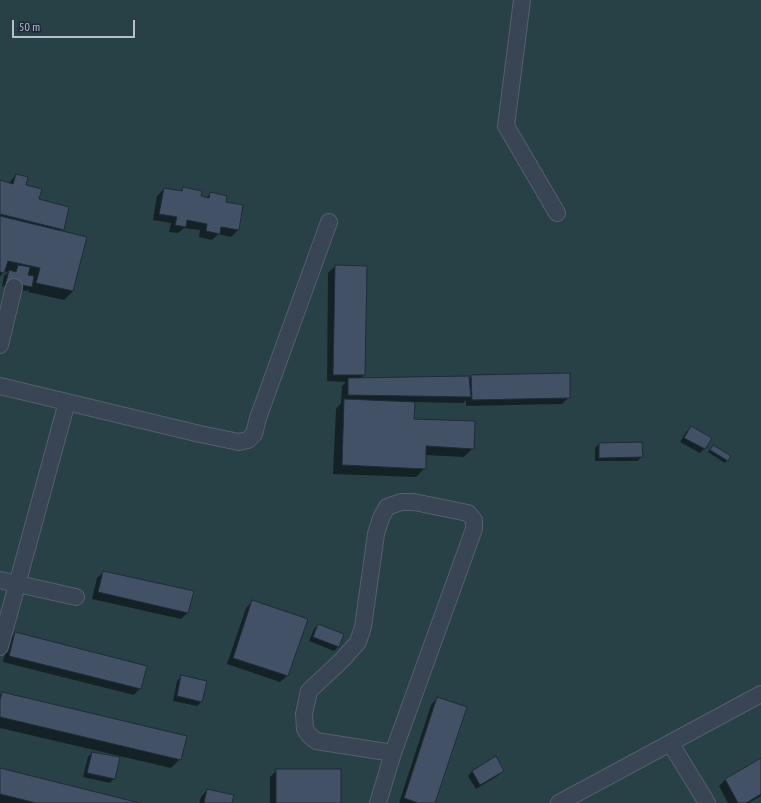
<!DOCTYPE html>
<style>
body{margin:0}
#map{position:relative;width:761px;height:803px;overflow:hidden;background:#243145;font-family:"PT Sans Narrow",sans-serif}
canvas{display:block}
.scale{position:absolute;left:12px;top:20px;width:123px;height:18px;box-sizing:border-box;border:2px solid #b7bfce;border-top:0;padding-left:5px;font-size:12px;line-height:14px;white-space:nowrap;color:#b7bfce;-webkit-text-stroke:3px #1e293a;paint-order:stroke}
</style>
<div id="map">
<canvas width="761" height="803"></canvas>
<div class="scale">50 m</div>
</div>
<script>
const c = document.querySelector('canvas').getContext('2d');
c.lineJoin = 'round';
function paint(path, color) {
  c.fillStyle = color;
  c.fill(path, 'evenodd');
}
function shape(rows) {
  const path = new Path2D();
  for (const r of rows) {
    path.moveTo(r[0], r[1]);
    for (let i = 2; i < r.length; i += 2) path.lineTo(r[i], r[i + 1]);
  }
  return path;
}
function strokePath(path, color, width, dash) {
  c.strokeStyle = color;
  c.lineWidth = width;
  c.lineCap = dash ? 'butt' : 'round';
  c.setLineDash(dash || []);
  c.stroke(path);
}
paint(shape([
 [0,0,761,0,761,803,0,803]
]), '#274146');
paint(shape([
 [16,175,63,229,60,231,73,291,64,300,28,292,29,289,26,291,2,286,4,276,8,272,4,271,0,277,0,181,9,183],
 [183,188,200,197,206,198,210,194,225,202,242,206,238,230,231,237,218,234,212,240,199,237,200,230,184,228,178,233,169,232,171,223,153,220,157,196,164,189,180,192],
 [335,266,364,375,360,379,468,379,472,376,569,397,562,404,466,406,466,400,463,403,414,402,413,420,473,448,464,457,425,455,425,468,416,477,333,474,336,409,341,403,342,386,346,382,327,381,328,273],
 [691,427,710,438,704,449,700,453,680,442,686,432],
 [599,444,642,457,637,461,595,461,595,448],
 [713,446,730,456,725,463,708,452],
 [104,572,187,613,181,619,92,599,97,578],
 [253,601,306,619,287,676,280,682,227,664,246,608],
 [318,625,343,635,338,647,334,651,309,641,314,629],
 [15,633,140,688,134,695,3,662,8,640],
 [182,676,201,702,197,706,173,701,177,681],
 [2,693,180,759,171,768,0,728,0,695],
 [437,698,434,803,399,803,431,705],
 [92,753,114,778,110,783,83,777,88,757],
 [761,759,761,796,749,803,728,803,719,786,725,780],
 [0,769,136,803,0,803],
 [277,770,340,803,270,803,270,777],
 [503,770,499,775,476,789,468,776,472,771],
 [207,790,231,803,199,803,201,797]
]), '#0007');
const building = shape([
 [16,174,28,177,26,185,42,189,39,199,69,207,64,230,0,214,0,180,13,184,16,174],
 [183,187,202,191,201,196,209,198,210,192,227,196,226,202,243,205,239,230,221,227,220,234,206,231,207,224,187,220,186,227,175,225,177,217,159,214,164,188,182,191,183,187],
 [0,216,87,237,73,291,36,283,40,268,8,261,4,273,0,272,0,216],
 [18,265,30,267,28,275,34,276,32,287,6,282,9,270,16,272,18,265],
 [335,265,367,266,365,375,333,375,335,265],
 [570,373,570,398,472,400,471,375,570,373],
 [469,376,471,397,348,395,348,378,469,376],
 [344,399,415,402,414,419,475,421,474,449,426,446,426,469,342,465,344,399],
 [691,426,712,438,705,449,684,438,691,426],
 [642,442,643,457,599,458,599,443,642,442],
 [713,445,731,456,728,461,710,450,713,445],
 [103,571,194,591,188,613,98,592,103,571],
 [252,600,308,619,288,676,233,658,252,600],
 [318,624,344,634,339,647,313,637,318,624],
 [15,632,147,666,141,689,9,656,15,632],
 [181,675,207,681,202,702,177,696,181,675],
 [2,692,187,736,181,760,0,717,0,700,2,692],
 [437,697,467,707,435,803,418,803,404,798,437,697],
 [92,752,120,757,115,779,87,773,92,752],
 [496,756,504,771,480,785,472,771,496,756],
 [761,758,761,794,746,803,738,803,725,779,761,758],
 [0,768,140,803,36,803,0,794,0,768],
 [276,769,341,769,341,803,276,803,276,769],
 [207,789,234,795,232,803,204,803,207,789]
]);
paint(building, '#435167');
strokePath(building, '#202b3b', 1);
const minor = shape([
 [522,0,506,126,557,213],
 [0,345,14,287],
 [0,386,200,434,239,442,248,440,254,434,258,418,329,222],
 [0,580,76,597],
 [0,647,67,402],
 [671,744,707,803],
 [378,803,393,753,474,529,474,520,468,513,414,502,401,502,387,507,381,518,376,534,363,627,358,642,342,660,309,691,304,714,305,729,309,735,316,741,393,753],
 [559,803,761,694]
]);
strokePath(minor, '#555f6e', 18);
strokePath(minor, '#394454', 16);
</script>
